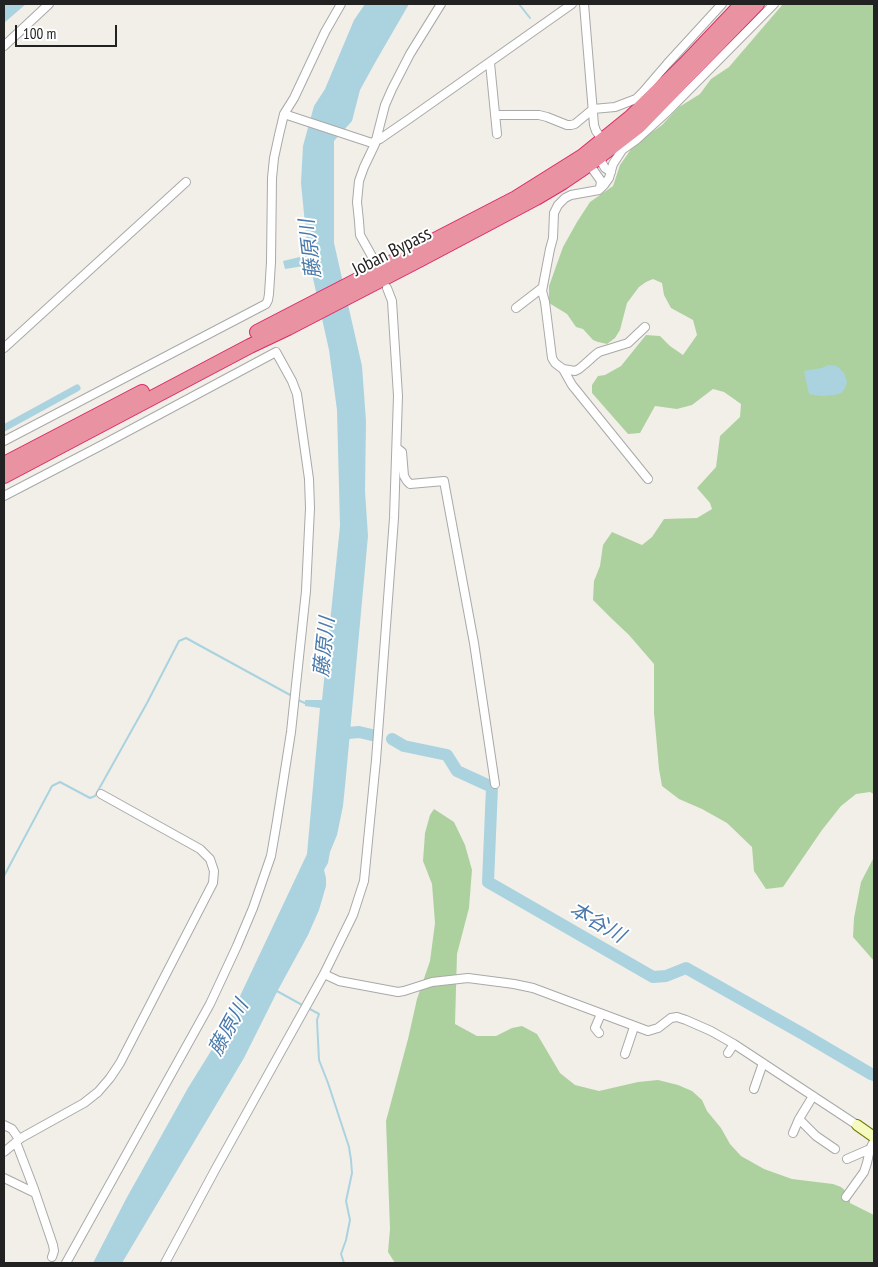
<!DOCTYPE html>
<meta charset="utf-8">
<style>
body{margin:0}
#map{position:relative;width:878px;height:1267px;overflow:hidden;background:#f2efe9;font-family:"PT Sans Narrow",sans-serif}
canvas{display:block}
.frame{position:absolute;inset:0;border:5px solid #222;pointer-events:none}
.scale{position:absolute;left:15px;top:25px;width:102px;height:22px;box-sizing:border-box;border:2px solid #222;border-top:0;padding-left:6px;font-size:15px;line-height:18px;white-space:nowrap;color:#222;-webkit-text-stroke:4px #fff;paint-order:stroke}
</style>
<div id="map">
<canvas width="878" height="1267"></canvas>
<div class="frame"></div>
<div class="scale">100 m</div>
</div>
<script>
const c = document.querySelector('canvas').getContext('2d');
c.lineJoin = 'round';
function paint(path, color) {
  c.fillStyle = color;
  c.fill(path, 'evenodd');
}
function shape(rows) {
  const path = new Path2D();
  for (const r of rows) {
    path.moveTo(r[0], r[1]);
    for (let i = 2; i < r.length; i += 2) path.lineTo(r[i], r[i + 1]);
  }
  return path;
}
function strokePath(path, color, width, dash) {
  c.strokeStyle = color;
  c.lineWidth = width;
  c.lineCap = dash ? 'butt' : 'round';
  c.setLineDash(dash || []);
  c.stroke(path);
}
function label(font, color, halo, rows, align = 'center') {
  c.font = font + ' "PT Sans Narrow","Noto Sans JP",sans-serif';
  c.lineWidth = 4;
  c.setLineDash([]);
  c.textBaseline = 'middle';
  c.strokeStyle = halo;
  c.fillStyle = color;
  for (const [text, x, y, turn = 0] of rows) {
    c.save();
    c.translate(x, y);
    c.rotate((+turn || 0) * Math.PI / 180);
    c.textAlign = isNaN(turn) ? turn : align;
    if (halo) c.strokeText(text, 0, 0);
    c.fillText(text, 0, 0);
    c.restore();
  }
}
paint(shape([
 [783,4,874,4,874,794,870,792,856,794,841,806,822,830,783,887,766,889,754,871,752,847,727,823,702,809,679,799,662,786,659,769,654,713,654,664,629,635,611,618,593,600,594,581,600,566,603,545,612,532,642,545,652,537,664,519,697,518,712,509,710,503,697,488,716,467,720,436,740,417,741,404,724,392,713,389,692,405,677,409,655,406,640,433,628,434,592,393,592,385,598,376,605,375,621,366,646,335,660,336,670,346,683,355,697,335,693,320,671,308,664,295,662,283,653,279,646,282,639,287,627,303,620,330,615,338,607,344,598,342,593,340,583,329,576,327,567,314,549,303,549,286,563,247,577,222,590,202,613,186,620,165,634,145,662,125,679,107,700,94,711,79,729,67],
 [434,809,454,822,465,845,472,870,469,908,457,954,455,1024,477,1036,496,1036,512,1028,522,1026,537,1034,560,1073,575,1085,599,1091,638,1082,658,1080,678,1085,692,1091,702,1100,707,1111,721,1128,730,1144,741,1156,764,1169,792,1179,833,1184,841,1187,847,1192,850,1197,850,1203,874,1215,874,1263,395,1263,388,1252,390,1229,386,1121,408,1039,417,999,430,961,435,923,432,884,423,861,425,833,430,815],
 [874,857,874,961,853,937,854,918,861,882]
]), '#add19e');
paint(shape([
 [4,4,26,4,4,23],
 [365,4,409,4,376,61,360,90,352,121,334,141,334,243,362,366,366,421,365,491,368,536,346,776,343,806,337,835,330,852,328,863,324,870,326,878,326,886,319,910,308,935,278,990,244,1058,122,1263,93,1263,126,1199,188,1088,224,1030,307,854,320,708,305,706,305,700,322,700,340,526,337,410,329,350,310,265,285,269,283,261,308,255,301,183,303,146,314,106,325,89,354,20],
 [828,365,837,366,844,373,847,382,845,388,841,393,834,395,822,396,809,394,804,371,822,368]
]), '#aad3df');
strokePath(shape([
 [519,4,530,18],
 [298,700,307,704],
 [4,876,52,786,60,782,90,798,95,796,147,703,179,641,186,638,292,696],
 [275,990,304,1006],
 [308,1008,319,1014,317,1020,319,1060,328,1083,349,1147,351,1160,352,1173,346,1201,350,1220,346,1240,341,1254,344,1263]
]), '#aad3df', 2);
strokePath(shape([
 [4,428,77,388]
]), '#aad3df', 7);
strokePath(shape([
 [338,734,359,732,372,735],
 [392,739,404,746,447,755,457,771,492,787,488,882,653,977,666,976,686,968,803,1034,871,1074,874,1075]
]), '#aad3df', 12);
const street = shape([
 [584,4,594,125,596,131,603,140],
 [4,46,49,4],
 [490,63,497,134],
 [284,114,375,144],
 [495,115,539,115,547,117,567,125,571,125,575,124,593,109,615,107,636,99,643,92,667,64,722,4],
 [375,141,380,139,409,119,572,4],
 [602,155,601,159,602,163,605,168,611,172],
 [589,164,601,181,600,188],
 [374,260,360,235,359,221,357,202,359,181,364,167,375,144,385,105,392,89,410,54,441,4],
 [516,308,542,288],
 [645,327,628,343,599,352,595,355,585,364,579,369,575,371,563,369,555,363,552,358,545,302,542,291,550,249,553,238,554,213,558,205,565,198,571,195,599,190,604,185,609,178,613,164,622,150,636,140,668,111,774,4],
 [4,348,186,182],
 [563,369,572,385,648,479],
 [4,441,266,304,268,300,269,294,271,262,272,178,274,158,279,135,284,114,294,98,325,32,341,4],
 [397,448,402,452,404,476,407,481,410,484,444,481,474,643,495,784],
 [4,496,102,445,276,352,292,381,297,394,309,479,310,508,306,591,291,732,277,821,271,856,253,908,237,946,210,1004,66,1263],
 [324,974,339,981,398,992,404,991,432,982,468,978,514,984,533,988,648,1031,658,1028,671,1018,677,1017,686,1020,711,1031,734,1044,857,1125],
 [599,1033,595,1028,601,1014],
 [728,1053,734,1044],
 [625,1054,634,1027],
 [754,1089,763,1063],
 [799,1119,816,1136,835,1149],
 [4,1125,12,1129,19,1139],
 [793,1133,799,1119,813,1096],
 [16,1142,34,1189,53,1245,54,1251,52,1257],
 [4,1152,21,1138,84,1103,98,1092,110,1078,120,1063,213,883,214,871,210,859,200,849,101,794],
 [847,1159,870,1149,874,1141],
 [4,1178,35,1193],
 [846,1197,864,1172,867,1163,870,1149],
 [165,1263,215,1170,324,974,353,915,364,881,376,760,394,518,398,396,392,301,387,288]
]);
const secondary = shape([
 [857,1125,874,1137]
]);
const highway = shape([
 [257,332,516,198,583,156,631,117,685,64,742,4],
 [4,464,142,392],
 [4,476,250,346,288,328,421,259,536,198,563,182,591,163,639,126,757,4]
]);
strokePath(street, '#a9a9a9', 10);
strokePath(secondary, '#707d05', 12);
strokePath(highway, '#dc2a67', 16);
strokePath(street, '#fff', 8);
strokePath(secondary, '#f7fabf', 10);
strokePath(highway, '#e892a2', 14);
label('19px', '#222', '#fff', [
 ["Joban Bypass",392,252,-27]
]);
label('italic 20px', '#4a7aab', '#fff', [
 ["藤原川",311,249,-97],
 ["藤原川",325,647,-84],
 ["本谷川",597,923,30],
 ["藤原川",229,1028,-61]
]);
</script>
